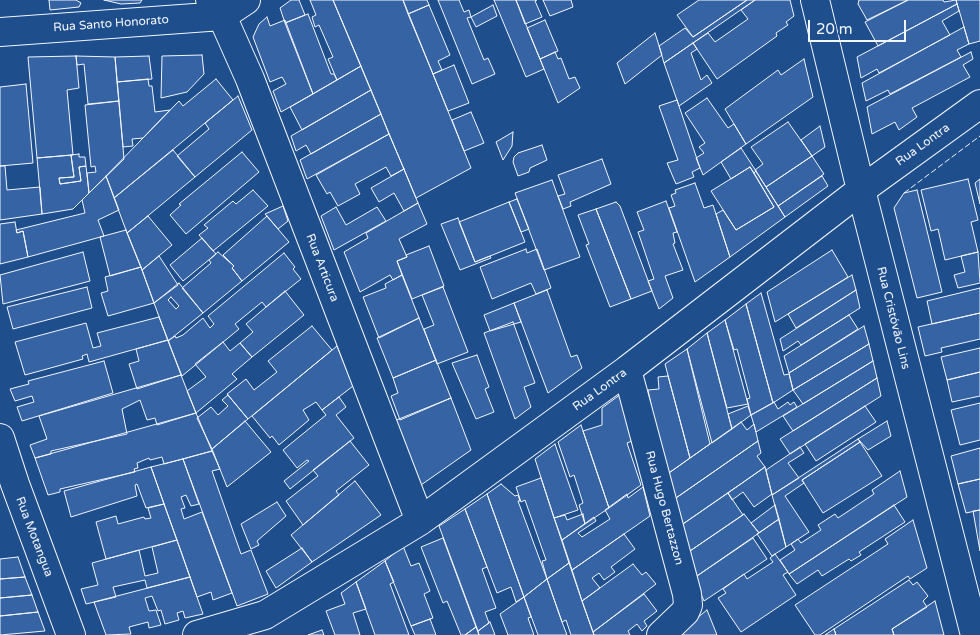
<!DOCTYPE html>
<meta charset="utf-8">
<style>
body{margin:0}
#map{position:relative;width:980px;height:635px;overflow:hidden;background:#1f4e8c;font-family:"Varela Round",sans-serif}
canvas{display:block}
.scale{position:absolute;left:808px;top:20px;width:98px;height:22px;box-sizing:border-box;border:2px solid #f2f6ff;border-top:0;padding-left:6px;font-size:15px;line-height:18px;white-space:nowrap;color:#f2f6ff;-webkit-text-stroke:4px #1f4e8c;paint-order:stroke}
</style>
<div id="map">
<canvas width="980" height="635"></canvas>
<div class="scale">20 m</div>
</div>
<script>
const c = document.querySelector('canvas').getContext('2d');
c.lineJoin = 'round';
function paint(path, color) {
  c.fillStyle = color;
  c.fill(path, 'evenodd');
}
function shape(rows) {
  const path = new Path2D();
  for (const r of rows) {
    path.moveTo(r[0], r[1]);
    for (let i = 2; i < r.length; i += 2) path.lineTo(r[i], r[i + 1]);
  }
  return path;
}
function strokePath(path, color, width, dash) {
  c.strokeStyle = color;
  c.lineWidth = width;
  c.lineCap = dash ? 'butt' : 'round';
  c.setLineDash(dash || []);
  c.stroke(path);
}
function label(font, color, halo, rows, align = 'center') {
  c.font = font + ' "Varela Round",sans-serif';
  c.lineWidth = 4;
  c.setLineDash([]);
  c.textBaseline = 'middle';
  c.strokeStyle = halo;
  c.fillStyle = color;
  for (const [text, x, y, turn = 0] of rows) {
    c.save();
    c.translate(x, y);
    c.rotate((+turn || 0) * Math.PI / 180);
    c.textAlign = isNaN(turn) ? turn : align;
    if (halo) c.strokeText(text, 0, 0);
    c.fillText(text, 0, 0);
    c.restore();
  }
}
const building = shape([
 [49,0,76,0,81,3,79,7,50,10,49,0],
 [104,0,142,0,140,3,121,4,104,0],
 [291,0,299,0,305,15,285,23,280,8,291,0],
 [310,0,333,0,361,66,337,80,328,59,333,57,319,25,315,27,312,17,316,15,310,0],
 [333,0,403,0,471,168,416,198,333,0],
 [403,0,427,0,429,5,408,14,403,0],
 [438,0,459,0,464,12,469,10,471,17,467,18,484,60,488,58,495,74,472,84,438,0],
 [494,0,516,0,544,69,526,77,494,0],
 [516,0,537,0,535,1,542,17,525,24,516,0],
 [543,0,571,0,573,7,550,16,543,0],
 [699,0,747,0,693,37,677,15,699,0],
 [747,0,755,0,664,63,659,46,685,28,693,37,747,0],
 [755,0,790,0,794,16,786,22,788,25,776,33,777,36,717,79,693,43,708,33,715,42,748,19,741,10,755,0],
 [859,0,908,0,867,20,858,4,859,0],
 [908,0,943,0,944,2,956,0,957,4,878,46,865,22,908,0],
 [956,0,980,0,980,41,969,44,956,0],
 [957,4,959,11,942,21,950,35,879,73,877,69,861,78,857,57,957,4],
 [429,5,450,55,438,61,442,70,433,74,408,14,429,5],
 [493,5,497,16,476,27,471,17,493,5],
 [308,14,331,74,334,74,337,80,313,94,285,23,308,14],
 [267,17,270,26,285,20,313,94,281,112,273,91,286,84,282,77,270,82,253,37,259,24,267,17],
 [545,20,558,51,540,59,527,28,545,20],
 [964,27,969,44,957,50,961,57,890,94,888,90,866,101,862,83,964,27],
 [655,33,662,55,625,84,617,63,655,33],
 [693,43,697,49,691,53,701,80,707,75,712,83,679,106,664,63,693,43],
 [555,52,558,59,561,58,569,79,575,77,580,88,558,103,540,59,555,52],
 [971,52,973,59,963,65,970,77,912,108,917,117,899,130,895,122,872,134,867,107,971,52],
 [202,55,204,74,187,92,161,98,162,56,202,55],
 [76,56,115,57,119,101,88,104,84,64,77,65,76,56],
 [76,56,79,88,67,90,73,155,37,158,28,57,76,56],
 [149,56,152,79,117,82,115,57,149,56],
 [804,59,813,97,746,144,725,109,778,70,781,75,804,59],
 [454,65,469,103,448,111,433,74,454,65],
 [361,66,371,90,302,130,290,107,361,66],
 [148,79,149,86,152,86,155,112,170,110,143,138,132,139,133,146,123,147,117,82,148,79],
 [216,79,233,100,114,198,106,176,179,101,183,106,216,79],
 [26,84,33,163,0,166,0,87,26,84],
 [371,90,381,114,311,154,306,145,296,151,291,136,371,90],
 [238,96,252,130,195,177,177,156,209,129,205,123,238,96],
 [707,98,728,128,734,124,746,144,703,175,696,158,704,153,699,147,705,143,685,113,707,98],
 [677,100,700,168,692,172,694,177,676,184,667,163,678,160,659,106,677,100],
 [119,101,124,159,89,193,87,173,96,172,95,166,91,167,85,105,119,101],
 [471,112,484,143,464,151,452,120,471,112],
 [381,114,389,134,307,179,300,160,381,114],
 [788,122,812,156,766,187,755,170,763,164,751,147,788,122],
 [820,126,825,147,812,156,801,140,820,126],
 [513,132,512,146,503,160,496,142,513,132],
 [389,134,404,169,391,176,386,167,355,184,360,194,338,206,330,192,327,194,316,175,389,134],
 [542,145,547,160,530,168,529,172,518,176,513,162,514,157,518,153,542,145],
 [741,148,756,171,754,173,750,167,731,179,721,162,741,148],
 [173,150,195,177,127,233,114,198,173,150],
 [242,152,259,172,186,234,170,215,181,205,179,204,242,152],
 [79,154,79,157,85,157,86,166,79,167,81,181,60,184,59,178,74,177,71,155,79,154],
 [71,155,74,177,59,178,60,184,81,181,79,167,86,166,89,193,73,209,42,214,37,158,71,155],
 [812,156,824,174,778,206,766,187,812,156],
 [602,159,611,184,570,202,571,206,563,209,558,196,565,194,558,175,602,159],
 [0,166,5,166,7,190,40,187,42,214,0,220,0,166],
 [750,167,774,207,736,230,711,191,750,167],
 [404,169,418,203,404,211,394,193,379,202,371,188,404,169],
 [756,171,785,217,730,257,716,214,723,210,736,230,774,207,754,173,756,171],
 [106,176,119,210,98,220,104,236,28,257,23,231,17,233,16,230,85,213,82,200,106,176],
 [822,176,828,186,785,217,778,206,822,176],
 [968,179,978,220,971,222,978,252,945,260,938,229,931,231,921,190,968,179],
 [980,179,980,204,975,183,980,179],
 [552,180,580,257,544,270,515,193,552,180],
 [695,183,704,208,713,205,730,257,695,282,669,208,675,206,671,195,676,193,675,190,695,183],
 [253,190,268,206,213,251,199,235,208,228,204,225,233,201,236,204,253,190],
 [917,190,942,292,917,298,894,208,904,193,917,190],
 [517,199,529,229,521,232,509,202,517,199],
 [666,201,677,232,673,233,675,243,673,244,683,270,665,276,673,298,659,309,648,281,654,279,638,232,644,230,637,212,666,201],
 [509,202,525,242,475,262,459,222,509,202],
 [616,202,620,206,652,291,631,299,596,209,616,202],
 [418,203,427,224,399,239,407,257,397,261,402,275,393,280,390,275,360,292,344,252,368,238,366,233,418,203],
 [283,206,288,221,278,229,265,214,283,206],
 [336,207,346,225,377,207,386,221,334,250,321,216,336,207],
 [596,209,631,299,610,307,586,245,589,244,578,215,596,209],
 [148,216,172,245,142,270,127,233,148,216],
 [267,216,289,242,242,281,232,268,234,266,223,255,267,216],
 [458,218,475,262,490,256,491,258,460,270,441,224,458,218],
 [15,222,17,233,23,231,28,257,0,264,0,224,15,222],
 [126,230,141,267,110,276,100,237,126,230],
 [202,238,216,254,183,281,170,265,202,238],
 [429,246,444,286,412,299,397,261,407,257,406,255,429,246],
 [526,249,527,253,537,249,551,288,536,294,531,283,492,299,480,267,526,249],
 [832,250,848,277,775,322,767,292,832,250],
 [83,252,90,281,3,304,0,275,83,252],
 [218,252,234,266,232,268,242,281,203,313,182,288,211,263,209,260,218,252],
 [978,252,980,283,958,288,954,275,965,272,961,256,978,252],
 [284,253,295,267,293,269,301,279,266,307,262,302,235,324,239,329,182,376,168,341,175,336,176,338,183,335,203,318,210,328,214,324,208,316,284,253],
 [159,256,178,285,154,303,142,270,159,256],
 [141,267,154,303,108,316,101,293,108,291,105,277,141,267],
 [402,275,419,318,379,338,363,297,386,288,385,284,402,275],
 [852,275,856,290,796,328,788,314,852,275],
 [179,283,203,313,168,341,154,303,179,283],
 [171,297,179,306,176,309,168,300,171,297],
 [87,287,92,308,13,329,7,307,87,287],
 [443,287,468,352,437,364,424,329,434,325,422,295,443,287],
 [980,288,980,313,932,324,927,301,980,288],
 [547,290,571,357,577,355,582,368,548,393,514,303,547,290],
 [856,290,860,308,801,345,798,341,783,351,780,339,856,290],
 [285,291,304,315,252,357,240,343,253,332,246,324,285,291],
 [761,293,784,375,789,374,793,390,773,403,746,304,761,293],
 [514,303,521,322,490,331,484,315,514,303],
 [746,304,773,403,751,415,747,399,750,398,737,349,734,350,725,320,746,304],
 [980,313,980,339,941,348,942,352,925,356,918,327,980,313],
 [849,315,858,329,789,373,784,356,849,315],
 [159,317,168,340,89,362,87,354,82,356,83,359,25,375,15,342,86,323,93,348,101,346,97,333,159,317],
 [419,318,436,360,393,378,377,338,419,318],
 [725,320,748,404,727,408,707,333,725,320],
 [513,322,535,383,524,387,531,407,515,419,484,333,513,322],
 [312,326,332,350,248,419,227,394,246,379,254,390,277,372,268,361,312,326],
 [864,326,869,344,793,390,789,373,864,326],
 [707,333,732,429,712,443,687,349,707,333],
 [168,340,181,375,137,389,129,364,139,361,136,349,168,340],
 [223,342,230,351,240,343,252,357,232,374,237,379,196,413,187,391,206,377,195,364,223,342],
 [869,344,873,361,803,404,793,390,869,344],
 [337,346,353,386,322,410,316,402,303,410,309,420,279,445,272,436,270,438,252,416,337,346],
 [980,348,980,372,947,380,941,357,980,348],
 [687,349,710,444,690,458,665,364,687,349],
 [477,355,489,387,485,389,494,412,476,419,452,363,477,355],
 [436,360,451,398,400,420,391,396,398,393,393,378,436,360],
 [104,361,113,393,22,421,17,407,34,402,32,396,15,401,10,389,29,384,28,381,104,361],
 [873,361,877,378,793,431,783,416,873,361],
 [980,372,980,396,952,402,947,380,980,372],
 [181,375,196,413,157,425,155,418,147,420,140,400,122,409,127,434,51,451,51,454,35,458,30,445,47,439,39,416,181,375],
 [668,376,690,458,666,475,648,390,659,389,658,377,668,376],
 [877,378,881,396,790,454,780,439,877,378],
 [621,394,632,441,627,443,641,485,609,508,583,431,602,425,602,408,621,394],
 [228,395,248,419,212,449,197,418,211,407,218,415,228,406,222,400,228,395],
 [339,397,346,407,336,415,354,438,290,489,284,481,309,461,307,460,297,468,283,450,326,415,322,410,339,397],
 [451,398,471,450,421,485,394,421,451,398],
 [774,402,778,409,788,402,790,405,794,402,797,407,756,432,751,415,774,402],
 [980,403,980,440,960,445,951,410,980,403],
 [748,406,751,415,732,429,728,414,748,406],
 [865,406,876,422,816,461,805,444,865,406],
 [196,413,212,451,164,464,162,457,150,460,149,458,137,463,138,468,134,469,135,472,60,489,60,492,48,495,35,458,196,413],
 [245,421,271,452,227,487,212,449,245,421],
 [887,421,891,436,868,450,858,439,887,421],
 [741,422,747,430,754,424,758,441,673,500,666,475,741,422],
 [581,425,609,508,585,524,579,505,583,503,574,475,570,477,558,442,581,425],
 [858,439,860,442,802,480,804,483,785,496,809,532,786,547,772,495,858,439],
 [350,441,369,465,336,491,339,495,303,525,286,501,318,476,313,470,350,441],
 [758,441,761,453,757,456,765,467,680,526,673,500,758,441],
 [860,442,882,476,823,513,802,480,860,442],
 [555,444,578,510,554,518,535,459,555,444],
 [800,447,804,453,788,463,799,478,772,495,766,470,800,447],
 [980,448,980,479,958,484,951,456,980,448],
 [212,451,220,469,212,471,241,554,251,550,268,594,237,606,183,459,212,451],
 [183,459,199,504,191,506,186,495,181,497,185,508,181,509,184,519,202,512,232,593,213,600,211,592,197,597,151,467,183,459],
 [151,467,164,504,146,508,137,484,135,485,137,496,71,517,64,491,151,467],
 [765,467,772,494,754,507,743,492,732,500,728,493,765,467],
 [900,471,907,497,789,574,780,560,795,550,791,544,798,539,801,543,821,530,818,525,835,514,838,518,874,494,872,490,900,471],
 [541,478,569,563,547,579,542,561,546,560,525,500,521,502,516,487,541,478],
 [980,479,980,510,966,513,958,484,980,479],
 [355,481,381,515,312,562,291,535,355,481],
 [501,484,515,496,518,495,520,501,518,501,547,579,524,597,487,494,501,484],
 [643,487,650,516,572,570,562,540,594,517,596,521,578,533,582,537,610,519,605,510,627,494,628,498,643,487],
 [728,493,743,515,687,553,680,526,728,493],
 [487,494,524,597,516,602,511,587,497,593,465,509,487,494],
 [277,502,286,516,257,541,259,545,251,549,241,524,277,502],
 [164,504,177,540,106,559,96,522,116,516,118,524,144,517,145,519,151,518,148,508,164,504],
 [775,505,779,519,759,533,751,523,775,505],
 [894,505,905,522,859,552,861,555,851,561,849,559,822,576,818,570,797,584,789,574,894,505],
 [465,509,487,567,482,569,496,608,485,612,489,623,478,631,439,526,465,509],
 [980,510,980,551,973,511,980,510],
 [583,514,585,524,562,540,554,518,565,515,567,520,583,514],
 [744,514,759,533,694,578,687,553,744,514],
 [779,519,786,547,772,556,757,534,779,519],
 [913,520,927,568,910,579,908,576,820,635,815,635,795,605,888,544,885,539,913,520],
 [624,534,635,549,611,567,615,572,604,580,599,573,592,578,600,588,582,601,572,570,624,534],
 [443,538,476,627,465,635,461,635,447,601,443,603,421,547,443,538],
 [753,538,767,559,704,601,694,578,753,538],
 [177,540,190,577,147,588,145,580,113,587,116,597,86,604,81,589,98,585,92,563,139,550,145,576,158,573,152,547,177,540],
 [403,546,411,566,419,563,430,591,424,594,433,618,411,626,385,561,403,546],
 [302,548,312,562,276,588,266,571,302,548],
 [775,554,788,572,783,575,796,595,741,632,718,598,726,593,723,589,744,574,747,579,773,562,770,558,775,554],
 [18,557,25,577,0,579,0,559,18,557],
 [385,561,394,582,390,584,409,635,375,635,356,582,385,561],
 [569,563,582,601,594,635,571,635,566,620,562,622,547,579,569,563],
 [633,564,642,575,646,572,656,584,593,632,582,601,633,564],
 [25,577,32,595,0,598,0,579,25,577],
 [190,577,203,614,185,618,183,611,177,613,179,620,165,624,161,610,158,611,152,596,145,598,149,611,156,610,161,625,149,628,148,622,129,627,131,634,106,635,94,602,190,577],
 [547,579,562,622,567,635,538,635,524,597,547,579],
 [909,580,913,585,917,582,928,596,923,601,927,607,892,629,894,635,836,635,834,629,909,580],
 [356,582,366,609,353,613,360,635,335,635,326,611,345,604,341,593,356,582],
 [644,594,657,611,644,621,647,626,642,631,637,624,628,631,630,635,594,635,593,632,644,594],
 [32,595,38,612,0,616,0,598,32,595],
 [524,597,531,617,528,618,534,635,508,635,500,614,524,597],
 [935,601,944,635,894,635,892,629,935,601],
 [707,610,717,635,676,635,707,610],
 [38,612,45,631,0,635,0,616,38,612],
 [430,619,436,635,415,635,411,626,430,619],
 [490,622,495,635,479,635,478,631,490,622],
 [476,627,479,635,465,635,476,627],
 [834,629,836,635,825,635,834,629],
 [322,630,324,635,308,635,322,630]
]);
paint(building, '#3563a3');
strokePath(building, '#f2f6ff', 1);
const minor = shape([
 [210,0,222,16,250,79,420,521],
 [815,0,861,190,975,635],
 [0,32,222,16,246,0],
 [627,370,687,594,688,605,685,612,661,635],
 [0,438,15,484,71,635],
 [197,635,265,615,420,521,627,370,861,190,980,104]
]);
strokePath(minor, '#f2f6ff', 30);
strokePath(minor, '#1f4e8c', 28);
strokePath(shape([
 [904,193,980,136]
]), '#f2f6ff', 1, [6, 2.5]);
label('12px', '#f2f6ff', '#1f4e8c', [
 ["Rua Santo Honorato",111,24,-4],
 ["Rua Lontra",923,145,-36],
 ["Rua Articura",322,268,69],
 ["Rua Cristóvão Lins",893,318,76],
 ["Rua Lontra",600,390,-36],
 ["Rua Hugo Bertazzon",664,508,75],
 ["Rua Motangua",34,537,69]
]);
</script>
